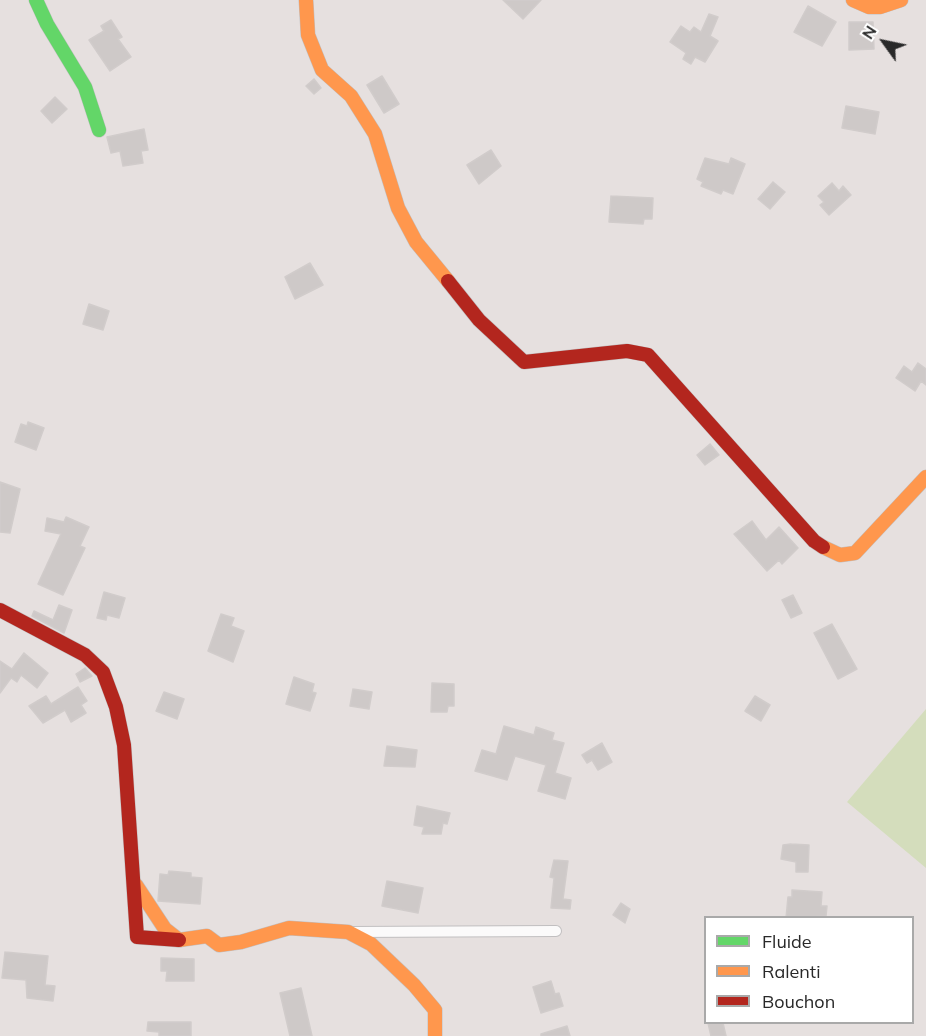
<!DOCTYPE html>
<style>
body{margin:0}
#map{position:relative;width:926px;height:1036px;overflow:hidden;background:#e6e0df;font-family:Mulish,sans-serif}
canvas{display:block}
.legend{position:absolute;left:704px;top:916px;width:210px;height:108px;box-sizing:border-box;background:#fff;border:2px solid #a9a9a9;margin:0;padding:8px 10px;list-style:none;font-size:18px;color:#292929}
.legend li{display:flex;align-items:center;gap:12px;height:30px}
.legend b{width:30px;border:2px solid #a9a9a9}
.north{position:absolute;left:854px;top:12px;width:60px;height:60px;-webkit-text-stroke:4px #fff;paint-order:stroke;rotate:303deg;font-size:16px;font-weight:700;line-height:24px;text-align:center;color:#292929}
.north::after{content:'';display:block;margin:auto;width:21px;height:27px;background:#292929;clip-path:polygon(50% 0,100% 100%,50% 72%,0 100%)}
</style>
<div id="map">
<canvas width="926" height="1036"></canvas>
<ul class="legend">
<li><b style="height:8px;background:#63d668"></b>Fluide</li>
<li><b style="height:8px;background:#ff974d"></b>Ralenti</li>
<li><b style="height:8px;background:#b3261e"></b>Bouchon</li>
</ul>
<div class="north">N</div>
</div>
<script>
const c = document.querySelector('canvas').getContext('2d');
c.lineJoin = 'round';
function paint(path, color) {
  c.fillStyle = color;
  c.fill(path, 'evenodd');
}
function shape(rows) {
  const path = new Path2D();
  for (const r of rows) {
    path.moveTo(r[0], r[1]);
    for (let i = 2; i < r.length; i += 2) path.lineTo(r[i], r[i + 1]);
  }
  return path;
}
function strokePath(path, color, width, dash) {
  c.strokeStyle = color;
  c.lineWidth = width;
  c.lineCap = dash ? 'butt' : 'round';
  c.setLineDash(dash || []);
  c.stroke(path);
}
paint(shape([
 [926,709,926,868,847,802]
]), '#d4ddbc');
const building = shape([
 [503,0,541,0,523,19,503,0],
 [808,6,836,22,822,46,794,32,808,6],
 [709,14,718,17,710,36,718,41,705,62,695,57,691,64,683,59,686,53,670,42,681,26,690,32,694,27,701,32,709,14],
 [111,20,122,37,118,39,131,57,110,71,89,40,104,31,101,26,111,20],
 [849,22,873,22,874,49,849,50,849,22],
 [382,76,399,104,384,113,367,85,382,76],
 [314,79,321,88,314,94,306,86,314,79],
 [55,97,67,109,52,123,41,111,55,97],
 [846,106,879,112,875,134,842,128,846,106],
 [144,129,148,150,141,151,143,163,123,166,120,151,111,153,107,137,144,129],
 [491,150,501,166,479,184,467,165,491,150],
 [705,158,729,164,731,158,745,164,733,194,723,190,721,194,701,186,703,182,697,179,705,158],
 [773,182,785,192,770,209,758,199,773,182],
 [832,183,839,191,843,186,851,195,829,215,820,205,824,202,818,196,832,183],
 [611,196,653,198,652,219,644,219,643,224,609,222,611,196],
 [310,263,323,285,295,299,285,277,310,263],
 [89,304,109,311,103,330,83,324,89,304],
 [918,363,926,369,926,385,921,381,915,391,896,378,904,366,912,372,918,363],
 [28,422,44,428,36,450,15,442,21,424,27,426,28,422],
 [710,444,719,455,705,465,697,455,710,444],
 [0,482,20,489,10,533,0,532,0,482],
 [66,517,89,527,80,546,85,548,63,595,38,584,61,534,45,531,47,518,64,522,66,517],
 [752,521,766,540,779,527,798,548,782,564,779,560,767,571,734,534,752,521],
 [104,592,125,598,119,618,107,615,106,620,97,618,104,592],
 [793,595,802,613,791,618,782,600,793,595],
 [59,605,72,610,64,633,32,616,34,611,53,620,59,605],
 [221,614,234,618,231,626,244,631,233,662,208,651,221,614],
 [832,624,857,669,838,679,814,633,832,624],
 [24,653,48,673,37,688,21,675,17,682,11,678,0,693,0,661,12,669,24,653],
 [85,668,92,676,80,682,76,674,85,668],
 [294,677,314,684,312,692,316,693,310,711,286,704,294,677],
 [432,683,454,684,454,706,448,706,447,712,431,712,432,683],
 [78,687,87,701,81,705,86,713,71,722,65,710,43,723,29,706,46,696,51,704,78,687],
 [353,689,372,692,369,709,350,706,353,689],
 [164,692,184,699,177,719,156,711,164,692],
 [755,696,770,705,761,721,745,711,755,696],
 [504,726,534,735,536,727,554,733,552,740,564,743,555,773,571,778,565,799,538,791,546,765,515,756,507,780,475,771,482,750,496,754,504,726],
 [602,743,612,762,598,770,592,760,587,763,582,755,602,743],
 [387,746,417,750,415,767,384,766,387,746],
 [417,806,450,813,447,824,443,823,441,834,422,834,424,827,414,825,417,806],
 [791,844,809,845,808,872,796,872,796,862,781,859,783,845,791,844],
 [554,860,568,861,563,899,571,900,570,909,551,908,554,878,550,877,554,860],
 [169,871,191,873,191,877,202,878,200,904,158,901,160,874,168,875,169,871],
 [387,881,423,888,418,913,382,906,387,881],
 [792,890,822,892,821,906,827,906,826,916,786,918,788,897,792,897,792,890],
 [621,903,630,909,625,923,613,915,621,903],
 [5,952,48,956,45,985,55,986,53,1001,27,998,26,980,2,978,5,952],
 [161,958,194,959,194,981,166,981,167,971,161,971,161,958],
 [551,981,555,994,559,993,563,1006,541,1013,533,987,551,981],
 [301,988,312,1036,290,1036,280,993,301,988],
 [148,1022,191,1022,191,1036,159,1036,159,1032,147,1031,148,1022],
 [708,1023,723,1023,726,1036,711,1036,708,1023],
 [567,1026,570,1036,541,1036,541,1034,567,1026]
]);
paint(building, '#cec9c8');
strokePath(building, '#d1cccb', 1.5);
const street = shape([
 [351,932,556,931]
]);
const fast = shape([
 [36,0,47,24,85,87,99,130]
]);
const slow = shape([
 [306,0,308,35,322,70,351,96,375,134,398,208,416,242,448,281],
 [853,0,869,7,880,7,901,0],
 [823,547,840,555,855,553,926,477],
 [136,885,165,929,179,940,207,936,219,945,241,942,289,928,348,932,371,944,414,985,435,1010,435,1036]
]);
const jam = shape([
 [448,281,479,320,524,362,627,351,648,355,814,541,823,547],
 [0,610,85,655,103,672,116,707,124,745,137,937,179,940]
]);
strokePath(street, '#c1bfc0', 12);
strokePath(fast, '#c1bfc0', 15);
strokePath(slow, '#c1bfc0', 15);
strokePath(jam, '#c1bfc0', 15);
strokePath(street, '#fbfafa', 10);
strokePath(fast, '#63d668', 14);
strokePath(slow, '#ff974d', 14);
strokePath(jam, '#b3261e', 14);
</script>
